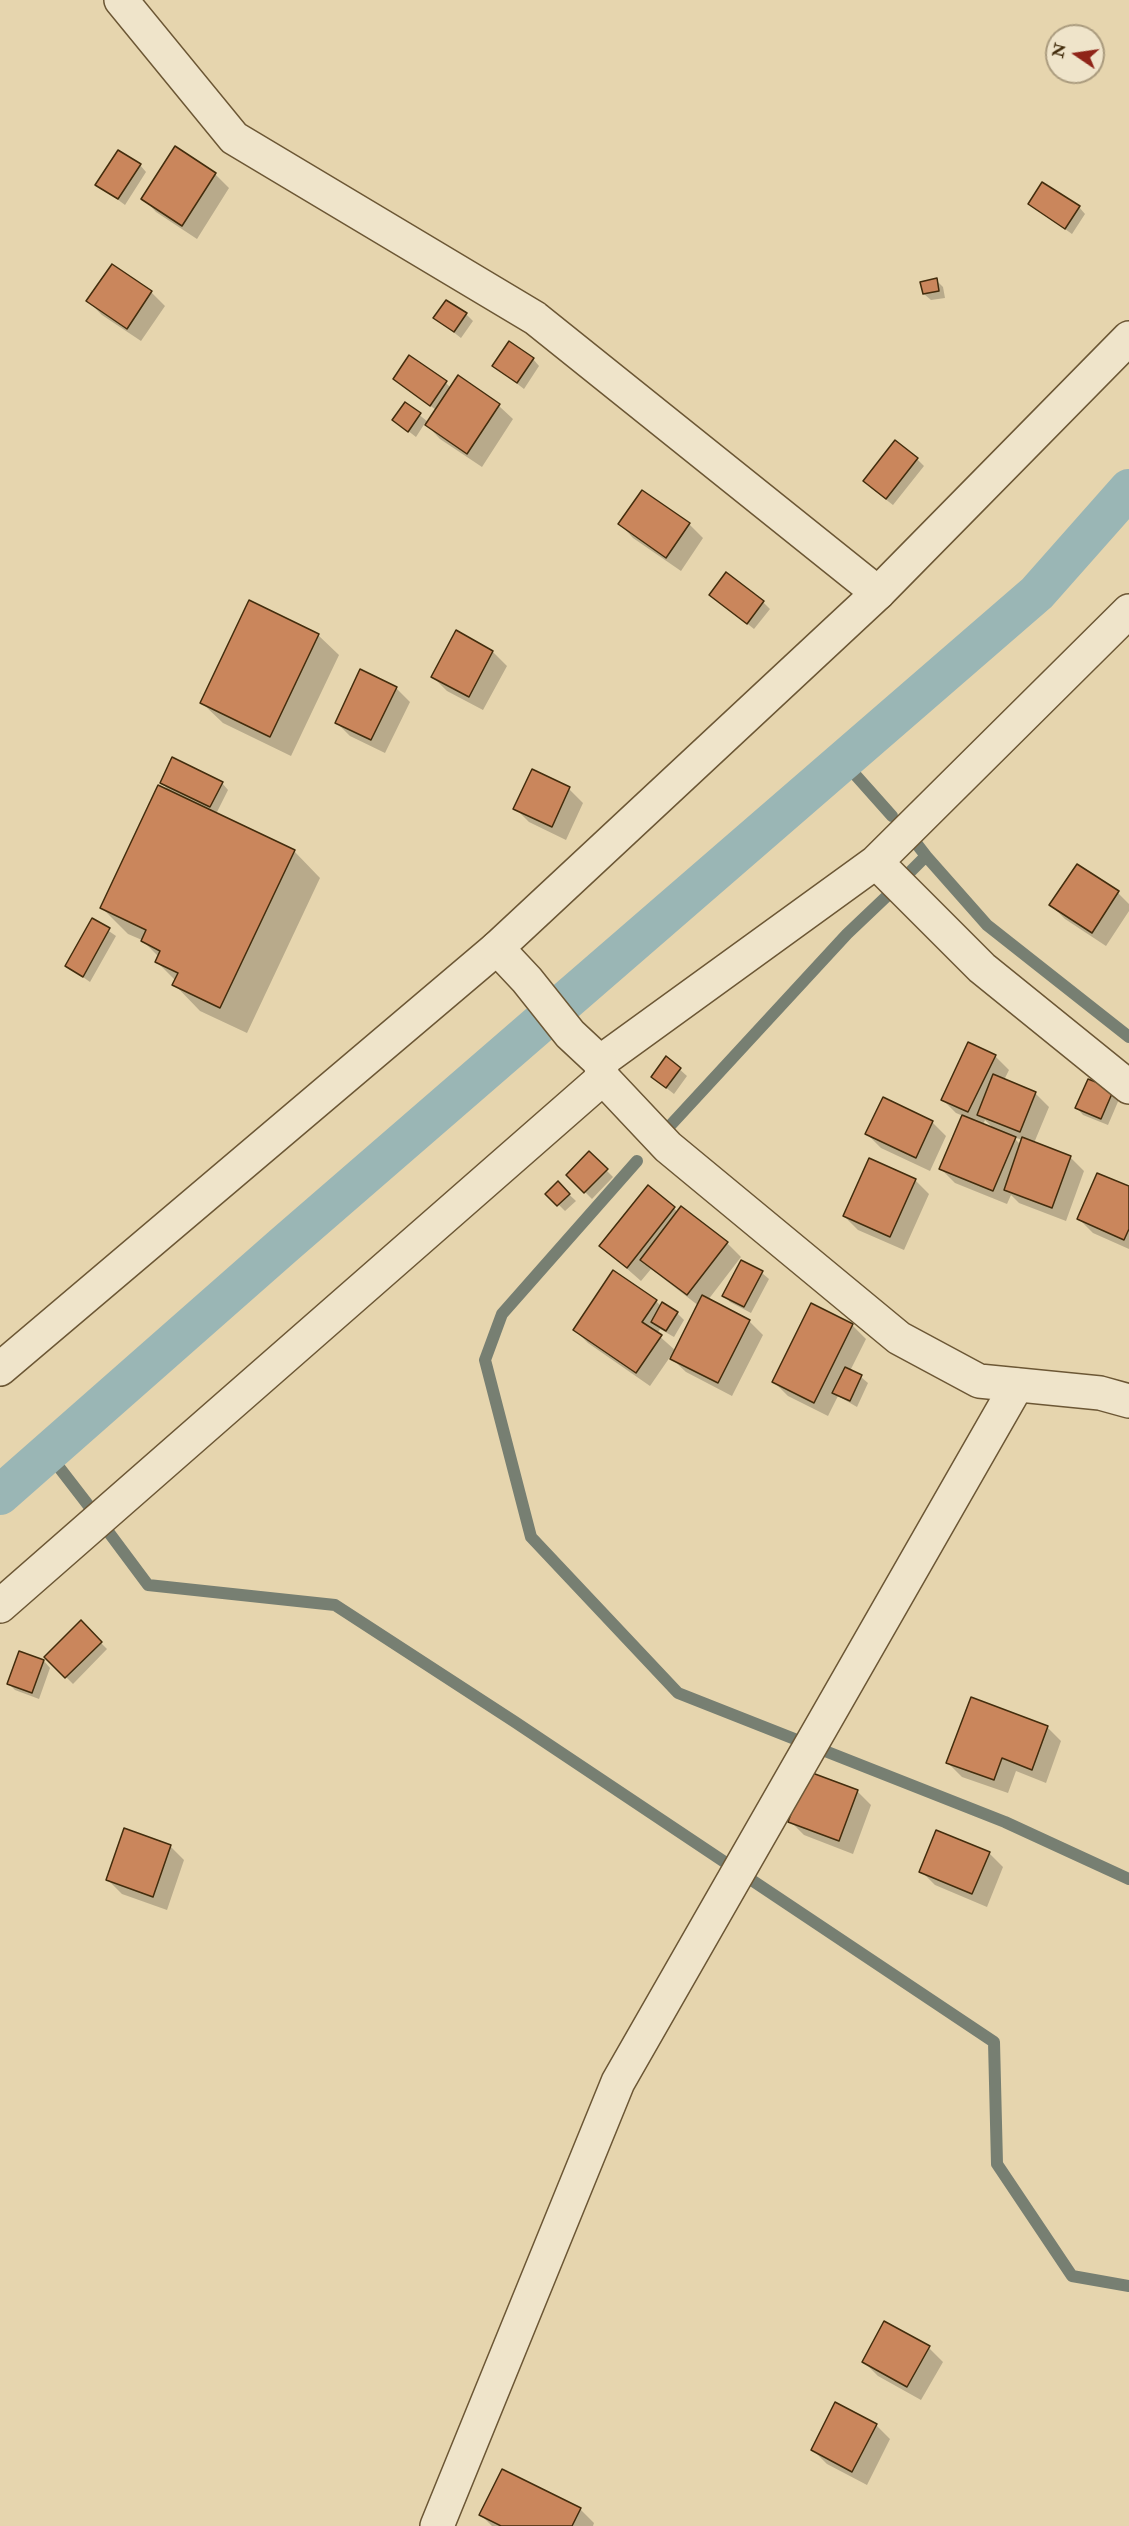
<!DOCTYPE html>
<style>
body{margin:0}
#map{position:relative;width:1129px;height:2526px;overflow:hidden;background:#e6d5ae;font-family:"IM FELL Double Pica",serif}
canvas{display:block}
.north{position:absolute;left:1045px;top:24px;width:60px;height:60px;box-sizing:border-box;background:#efe4ca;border:2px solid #aa9b7e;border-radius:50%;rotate:283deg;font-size:16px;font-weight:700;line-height:24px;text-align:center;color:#432d0d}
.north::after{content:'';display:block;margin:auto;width:21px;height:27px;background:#8f2418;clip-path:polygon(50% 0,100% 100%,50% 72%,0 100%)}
</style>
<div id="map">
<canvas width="1129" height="2526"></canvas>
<div class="north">N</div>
</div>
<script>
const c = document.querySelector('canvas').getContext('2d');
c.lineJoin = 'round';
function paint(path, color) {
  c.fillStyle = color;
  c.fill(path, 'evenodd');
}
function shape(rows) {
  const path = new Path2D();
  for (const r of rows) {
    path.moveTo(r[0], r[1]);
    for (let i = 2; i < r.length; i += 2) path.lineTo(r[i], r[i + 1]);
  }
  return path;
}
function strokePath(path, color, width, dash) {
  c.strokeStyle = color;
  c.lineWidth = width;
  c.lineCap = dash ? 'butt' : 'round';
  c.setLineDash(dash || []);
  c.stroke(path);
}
paint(shape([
 [175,148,215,174,229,188,197,239,156,212,143,198],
 [140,165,146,172,125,205,97,184],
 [1030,204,1079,207,1085,214,1072,234],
 [936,280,943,287,945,298,931,300,924,294],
 [151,292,165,306,141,341,102,315,88,301],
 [466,314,473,321,461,338,435,318],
 [533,359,539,366,524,389,494,366],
 [458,377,499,406,513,419,482,467,440,439,425,423,416,437,394,420,406,404,428,422,436,410,395,379,446,383,451,388],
 [917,459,924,466,893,505,871,488],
 [642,492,689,524,703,538,681,571,633,538,620,524],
 [711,595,763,602,770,609,754,629],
 [318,635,339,655,291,756,223,723,202,703],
 [493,652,507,666,483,710,447,691,433,677],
 [396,688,410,702,385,753,350,736,336,722],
 [533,771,569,789,583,803,566,840,529,822,515,808],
 [162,783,222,783,228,790,216,814,294,851,320,878,247,1033,200,1011,174,984,176,981,157,962,159,957,142,940,128,934,102,908,170,792],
 [1118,893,1129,904,1129,911,1106,946,1065,919,1051,905],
 [93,920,116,936,90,982,67,966],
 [995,1056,1009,1070,1004,1080,1035,1093,1049,1107,1034,1143,1070,1157,1084,1171,1066,1221,1019,1203,1011,1195,1007,1204,955,1183,941,1169,963,1116,956,1113,942,1099],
 [985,1120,994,1129,983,1125],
 [1013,1137,1023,1140,1021,1145],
 [667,1058,687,1076,674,1094,660,1083],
 [1113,1091,1120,1097,1108,1125,1083,1115,1077,1108],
 [932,1122,946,1136,930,1171,881,1148,867,1134],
 [589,1153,613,1177,592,1199,568,1175],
 [915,1180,929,1194,904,1250,858,1230,844,1216],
 [558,1184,576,1201,565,1211,548,1194],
 [648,1187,678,1212,727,1243,741,1257,708,1300,749,1321,763,1335,732,1396,686,1372,670,1357,650,1386,588,1343,574,1329,656,1301,661,1306,662,1304,677,1313,684,1320,674,1337,660,1329,657,1334,676,1351,699,1306,651,1269,641,1281,601,1246],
 [1129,1188,1129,1249,1093,1233,1079,1219],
 [762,1273,769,1279,751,1313,730,1302,724,1295],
 [852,1325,866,1339,850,1371,861,1377,868,1383,857,1407,838,1396,828,1416,788,1396,774,1382],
 [81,1623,107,1649,73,1684,46,1657],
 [20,1653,44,1661,50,1668,39,1699,15,1690,9,1684],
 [1047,1727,1061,1741,1046,1783,1016,1771,1008,1793,962,1777,948,1763],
 [857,1791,871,1805,853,1854,804,1835,790,1821],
 [170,1846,184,1860,167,1910,122,1894,108,1880],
 [989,1853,1003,1867,987,1907,935,1885,921,1871],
 [929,2348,943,2362,921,2400,878,2376,864,2362],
 [876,2425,890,2439,867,2485,827,2464,813,2450],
 [580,2509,594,2523,593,2526,492,2526,481,2515]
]), '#0003');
strokePath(shape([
 [843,761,892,816],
 [926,856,987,925,1129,1037],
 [905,877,926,856,916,843],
 [667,1129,847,934,887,896],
 [637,1161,502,1314,485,1360,531,1537,678,1693,1005,1822,1129,1879],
 [48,1453,92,1510],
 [104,1526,148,1585,335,1605,515,1722,994,2042,997,2164,1072,2276,1129,2286]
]), '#777f72', 12);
strokePath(shape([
 [0,1495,284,1245,1037,593,1129,489]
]), '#9ab6b5', 40);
const building = shape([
 [175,146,216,173,182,226,141,199,175,146],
 [118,150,141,164,118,199,95,185,118,150],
 [1042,182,1080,206,1065,229,1028,204,1042,182],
 [112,264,152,291,127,329,86,301,112,264],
 [937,278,939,291,923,294,920,282,937,278],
 [446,300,467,313,454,332,433,318,446,300],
 [509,341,534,358,517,383,492,366,509,341],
 [409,355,447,381,430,406,393,379,409,355],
 [458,375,500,404,467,454,425,425,458,375],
 [405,402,421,413,408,432,392,420,405,402],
 [895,440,918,458,886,499,863,481,895,440],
 [642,490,690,523,666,558,618,524,642,490],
 [726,572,764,601,747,624,709,595,726,572],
 [249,600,319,634,270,737,200,703,249,600],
 [456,630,493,651,469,697,431,677,456,630],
 [360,669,397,687,371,740,335,723,360,669],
 [172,757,223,782,210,807,160,783,172,757],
 [532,769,570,787,552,827,513,809,532,769],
 [158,785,295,850,220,1008,172,985,178,973,155,962,160,951,141,941,146,930,100,908,158,785],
 [1077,864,1119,891,1092,933,1049,905,1077,864],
 [92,918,110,928,83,977,65,966,92,918],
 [968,1042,996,1055,968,1112,941,1100,968,1042],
 [666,1056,681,1068,666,1088,651,1077,666,1056],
 [993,1074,1036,1092,1020,1132,977,1115,993,1074],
 [1088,1079,1114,1089,1101,1119,1075,1108,1088,1079],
 [883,1097,933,1121,916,1158,865,1134,883,1097],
 [962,1115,1016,1137,993,1191,939,1169,962,1115],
 [1022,1137,1071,1156,1052,1208,1004,1190,1022,1137],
 [589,1151,608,1169,584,1193,566,1175,589,1151],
 [869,1158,916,1179,890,1237,843,1216,869,1158],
 [1097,1173,1129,1186,1129,1229,1124,1240,1077,1219,1097,1173],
 [558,1181,570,1194,557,1206,545,1194,558,1181],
 [648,1185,675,1207,627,1268,599,1246,648,1185],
 [681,1206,728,1242,687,1295,640,1260,681,1206],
 [741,1260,763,1271,744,1307,722,1296,741,1260],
 [613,1270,657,1300,642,1322,662,1335,636,1373,573,1330,613,1270],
 [702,1295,750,1320,718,1383,670,1359,702,1295],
 [662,1302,678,1312,666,1331,651,1322,662,1302],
 [811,1303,853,1324,814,1403,772,1382,811,1303],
 [845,1367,862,1375,850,1401,832,1393,845,1367],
 [81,1620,102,1642,65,1678,44,1657,81,1620],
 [19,1651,44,1660,32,1693,7,1684,19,1651],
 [971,1697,1048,1726,1032,1770,1002,1758,994,1780,946,1763,971,1697],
 [807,1771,858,1790,839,1841,788,1822,807,1771],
 [124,1828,171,1845,153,1897,106,1880,124,1828],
 [936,1830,990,1852,972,1894,919,1872,936,1830],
 [884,2321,930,2346,907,2387,862,2362,884,2321],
 [835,2402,877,2424,852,2472,811,2450,835,2402],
 [502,2469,581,2508,572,2526,501,2526,479,2515,502,2469]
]);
paint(building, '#ca865c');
strokePath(building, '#432d0d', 1.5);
const minor = shape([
 [878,593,1129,338],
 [876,862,982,968,1129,1087],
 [600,1062,876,862,1129,611],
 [0,1369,497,948],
 [0,1606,603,1078],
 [437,2526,618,2082,1017,1385]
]);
const tertiary = shape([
 [121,0,234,138,535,318,878,593,497,948,527,980,570,1034,600,1062,603,1078,668,1147,899,1338,979,1381,1100,1393,1129,1401]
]);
strokePath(minor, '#6c5735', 36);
strokePath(tertiary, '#6c5735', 36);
strokePath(minor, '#efe4ca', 33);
strokePath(tertiary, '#efe4ca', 33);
</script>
